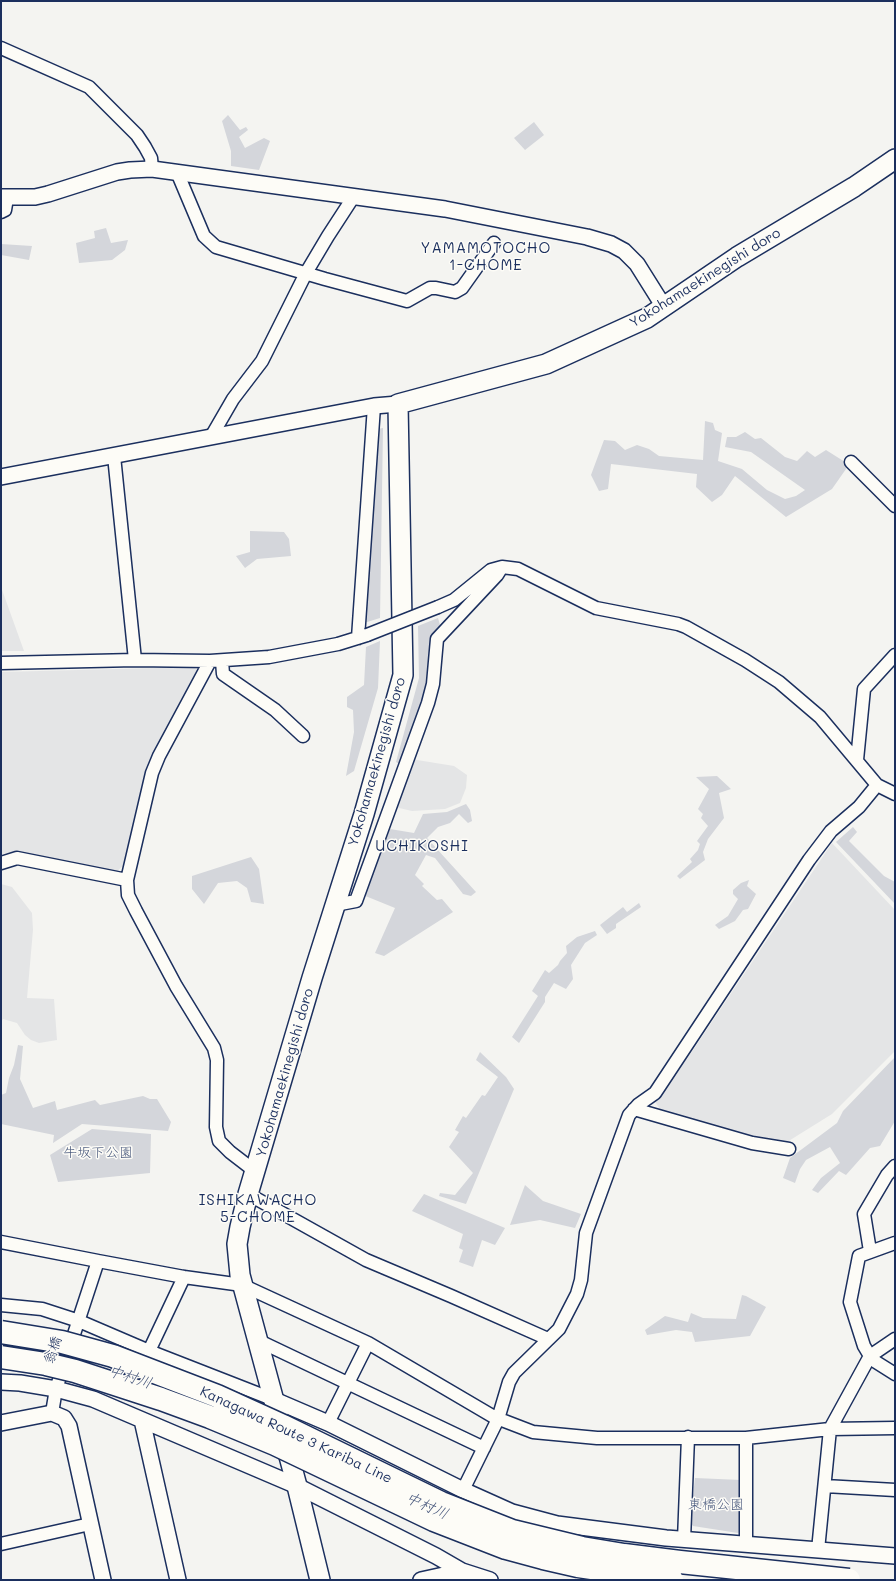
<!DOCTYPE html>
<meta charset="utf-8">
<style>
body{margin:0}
#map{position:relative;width:896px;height:1581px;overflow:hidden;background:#f4f4f1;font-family:Mali,sans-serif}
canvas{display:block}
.frame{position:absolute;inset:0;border:2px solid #1b2f5e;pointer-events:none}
</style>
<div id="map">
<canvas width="896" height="1581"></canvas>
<div class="frame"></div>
</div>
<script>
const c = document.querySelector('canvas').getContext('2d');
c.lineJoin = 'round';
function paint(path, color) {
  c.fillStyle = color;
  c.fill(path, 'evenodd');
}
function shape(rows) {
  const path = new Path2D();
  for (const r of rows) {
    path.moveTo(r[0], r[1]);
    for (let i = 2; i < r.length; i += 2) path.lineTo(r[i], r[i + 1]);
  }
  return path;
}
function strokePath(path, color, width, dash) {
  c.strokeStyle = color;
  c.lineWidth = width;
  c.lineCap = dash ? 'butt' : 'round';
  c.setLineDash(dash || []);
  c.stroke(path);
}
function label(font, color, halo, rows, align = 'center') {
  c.font = font + ' Mali,"Klee One",sans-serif';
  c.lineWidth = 3;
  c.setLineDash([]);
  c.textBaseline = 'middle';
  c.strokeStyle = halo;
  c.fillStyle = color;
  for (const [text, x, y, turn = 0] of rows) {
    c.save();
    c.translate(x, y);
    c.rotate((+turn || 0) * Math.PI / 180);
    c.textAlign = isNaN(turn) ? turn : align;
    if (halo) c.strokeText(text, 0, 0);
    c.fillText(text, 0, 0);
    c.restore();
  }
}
paint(shape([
 [1,587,24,651,1,651],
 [194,667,197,670,151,757,124,865,116,872,15,852,1,854,1,672],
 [411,759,454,766,467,775,466,788,460,803,445,809,412,811,395,807],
 [832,843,895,910,895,1051,832,1114,787,1142,767,1141,661,1111,654,1100,691,1053],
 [1,884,12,887,32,913,33,930,27,998,54,999,57,1040,39,1043,31,1040,25,1035,17,1023,3,1019,1,1022]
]), '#e4e5e6');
paint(shape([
 [228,115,240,130,246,127,248,130,239,137,245,148,264,138,270,141,259,170,231,166,231,151,222,121],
 [534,122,544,135,525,150,514,138],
 [106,228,111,243,128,240,125,250,112,260,79,263,76,243,95,238,94,231],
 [1,244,32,246,29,260,1,255],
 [705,421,713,423,715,430,722,433,718,461,742,469,767,490,785,499,796,496,805,490,751,452,725,447,727,437,736,437,745,432,755,439,761,438,785,457,797,461,807,451,815,457,826,450,845,462,846,469,832,489,786,517,735,476,722,495,712,502,696,487,697,474,611,464,608,489,599,491,591,475,604,440,615,441,625,450,637,445,649,449,659,456,703,460],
 [383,428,380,618,364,623,377,429],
 [250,531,284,532,289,539,291,556,257,559,245,568,236,556,250,552],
 [438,618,440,625,433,633,428,688,401,765,396,762,419,678,418,626],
 [380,641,378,688,354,771,346,776,354,732,353,710,347,707,347,697,364,685,366,647],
 [717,776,731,789,719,793,724,818,708,839,703,852,705,860,680,879,677,876,692,862,690,859,698,850,700,844,697,841,708,826,701,818,703,814,698,809,709,789,696,777],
 [466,804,470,810,472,821,468,823,459,814,450,823,438,827,427,838,476,892,471,896,463,894,435,858,426,855,415,875,424,884,422,886,437,900,442,899,453,912,384,956,375,953,395,908,363,895,390,829,414,833,423,814,447,812],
 [853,827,857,832,849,841,884,876,895,882,895,904,836,842],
 [251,857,259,869,264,904,251,902,247,888,237,881,218,883,204,904,192,889,192,876],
 [749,880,747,886,756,894,748,909,743,910,735,921,719,929,715,925,728,916,738,899,733,894,733,890,741,883],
 [639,903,641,907,616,924,616,928,607,934,600,925,623,907,627,912],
 [595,931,597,935,585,943,571,965,573,979,566,989,554,983,545,997,545,1002,519,1043,512,1037,538,996,532,991,545,970,549,973,558,965,560,961,567,953,566,946,577,937],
 [18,1045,23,1046,20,1079,33,1108,55,1101,57,1110,95,1100,100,1105,143,1096,150,1099,157,1099,171,1122,168,1131,82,1124,53,1143,54,1135,1,1124,1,1095,6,1093,9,1078,14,1065],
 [480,1052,506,1077,514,1089,466,1204,439,1196,440,1193,455,1195,473,1173,449,1147,459,1132,455,1130,463,1116,466,1118,482,1095,485,1096,498,1077,476,1060],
 [895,1057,895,1121,880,1146,870,1148,846,1175,839,1171,818,1193,812,1190,821,1178,840,1163,830,1147,806,1160,800,1169,795,1183,783,1178,790,1158,837,1123,843,1111],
 [92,1129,151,1134,150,1173,58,1182,50,1155],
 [525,1185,543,1201,581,1214,575,1228,540,1220,510,1225],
 [424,1194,505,1228,495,1245,482,1240,473,1267,459,1262,463,1250,459,1248,463,1234,412,1211],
 [742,1295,746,1296,766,1307,750,1336,695,1342,692,1332,676,1330,647,1335,645,1330,665,1316,688,1322,691,1313,703,1318,736,1319],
 [695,1478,741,1480,741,1531,738,1533,693,1526,690,1522]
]), '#d4d6db');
const minor = shape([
 [1,48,89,87,137,135,145,147,151,158,152,169],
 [177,172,204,236,216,247,325,279,407,301,430,288,436,288,455,292,462,288,494,243],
 [1,212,5,210,7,198],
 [211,437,233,399,262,361,306,273,328,236,354,196],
 [114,456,135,660],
 [851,462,895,506],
 [438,607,454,600,491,570,502,567,518,569,596,608,678,624,686,627,745,660,779,682,820,717,877,785,895,794],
 [358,638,374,406],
 [210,661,159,756,152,773,127,880,128,895,136,911,176,986,214,1048,217,1060,216,1127,219,1141,230,1152,256,1172],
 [222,661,223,674,275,710,303,736],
 [1,663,135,660,210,661,269,657,338,644,367,635],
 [857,760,864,689,895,655],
 [1,863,17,858,127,880],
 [335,905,356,901,428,703,433,684,437,639,497,575,502,567],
 [634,1109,752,1143,789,1149],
 [248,1194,366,1260,451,1296,548,1339],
 [1,1242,98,1261],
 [895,1243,859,1256,850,1302,864,1346,870,1356,876,1362,895,1374],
 [870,1251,864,1214,887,1175,895,1166],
 [1,1305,42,1309,79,1321,149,1351,272,1399],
 [257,1340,484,1448],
 [149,1351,184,1277],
 [52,1413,56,1389,98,1261,184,1277,242,1285,368,1343,494,1417,533,1432,597,1438,746,1438,830,1429,895,1428],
 [328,1423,368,1343],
 [825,1486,895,1490],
 [463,1490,498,1419,509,1382,514,1373,559,1329,577,1294,581,1280,586,1233,629,1115,638,1105,655,1093,809,860,831,831,859,807,877,785],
 [684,1540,688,1437],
 [1,1544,90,1524],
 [746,1544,746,1438],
 [818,1550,830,1429,870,1356,895,1339]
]);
const tertiary = shape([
 [1,197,35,197,48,194,117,172,130,170,152,169,445,209,587,237,611,244,624,251,637,264,664,307],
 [1,477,374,406,398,404],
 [1,1382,20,1383,56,1389,93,1399,297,1486,436,1556,462,1571,490,1580],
 [272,1399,328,1423,463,1490,512,1512,557,1524,666,1538,895,1556],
 [142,1420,178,1580],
 [1,1423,52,1413,64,1418,69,1426,103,1580],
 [421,1580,462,1571]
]);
const primary = shape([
 [320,1580,297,1486,240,1275,237,1244,240,1227,248,1194,312,978,364,814,403,675,398,404,546,364,647,318,737,257,854,187,895,159]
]);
strokePath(minor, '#1b2f5e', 15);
strokePath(tertiary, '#1b2f5e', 18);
strokePath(primary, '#1b2f5e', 22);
strokePath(minor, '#fdfcf7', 12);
strokePath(tertiary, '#fdfcf7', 15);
strokePath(primary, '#fdfcf7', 19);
const minorBridge = shape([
 [367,635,438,607]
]);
const motorwayBridge = shape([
 [1,1332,62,1342,113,1356,217,1396,283,1426,441,1503,512,1531,582,1548,624,1555,680,1562,849,1580],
 [1,1357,46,1364,75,1371,161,1399,210,1417,275,1444,434,1520,506,1548,543,1558,578,1566,672,1580]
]);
strokePath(minorBridge, '#1b2f5e', 15, []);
strokePath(motorwayBridge, '#1b2f5e', 25, []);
strokePath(minorBridge, '#fdfcf7', 12);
strokePath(motorwayBridge, '#fdfcf7', 22);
label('14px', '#1b2f5e', '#fdfcf7', [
 ["Yokohamaekinegishi doro",705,278,-32],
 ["Yokohamaekinegishi doro",377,762,-74],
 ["Yokohamaekinegishi doro",285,1073,-74],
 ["翁橋",53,1350,-71],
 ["Kanagawa Route 3 Kariba Line",296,1435,25]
]);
label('14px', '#49597d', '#fdfcf7', [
 ["牛坂下公園",98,1153],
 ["東橋公園",716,1505]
]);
c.letterSpacing = '1px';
label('15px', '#1b2f5e', '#fdfcf7', [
 ["YAMAMOTOCHO",486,248],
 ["1-CHOME",486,265],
 ["UCHIKOSHI",422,846],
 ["ISHIKAWACHO",258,1200],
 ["5-CHOME",258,1217]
]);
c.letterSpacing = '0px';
label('italic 15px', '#46567b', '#fdfcf7', [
 ["中村川",130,1377,18],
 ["中村川",427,1506,24]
]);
</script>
